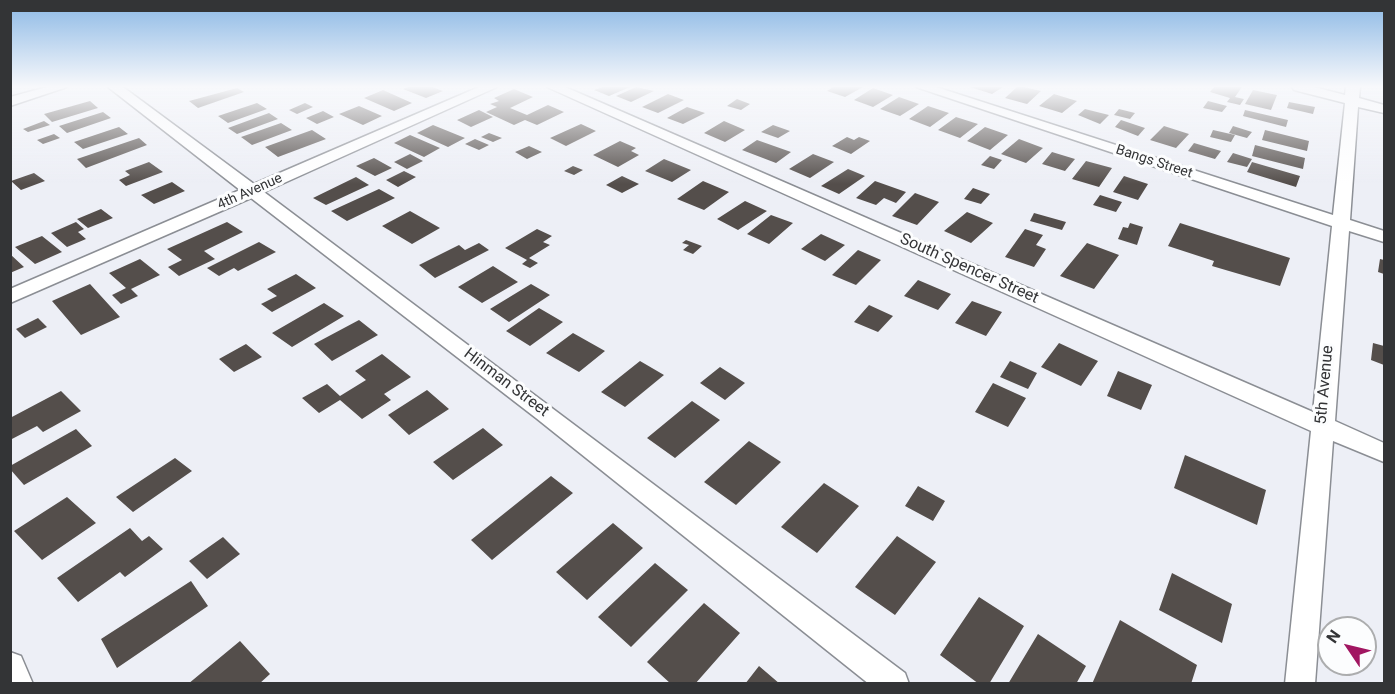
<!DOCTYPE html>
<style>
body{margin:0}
#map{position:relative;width:1395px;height:694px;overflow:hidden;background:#edeff6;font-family:Roboto,sans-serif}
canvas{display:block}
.frame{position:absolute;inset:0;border:12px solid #333436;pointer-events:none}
.north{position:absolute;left:1317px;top:616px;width:60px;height:60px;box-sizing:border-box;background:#fcfdfe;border:2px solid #acadae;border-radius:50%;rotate:305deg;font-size:16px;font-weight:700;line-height:24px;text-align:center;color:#333436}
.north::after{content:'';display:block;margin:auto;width:21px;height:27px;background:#a11661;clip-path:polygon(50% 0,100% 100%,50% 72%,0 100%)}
</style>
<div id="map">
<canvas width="1395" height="694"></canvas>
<div class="frame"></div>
<div class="north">N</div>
</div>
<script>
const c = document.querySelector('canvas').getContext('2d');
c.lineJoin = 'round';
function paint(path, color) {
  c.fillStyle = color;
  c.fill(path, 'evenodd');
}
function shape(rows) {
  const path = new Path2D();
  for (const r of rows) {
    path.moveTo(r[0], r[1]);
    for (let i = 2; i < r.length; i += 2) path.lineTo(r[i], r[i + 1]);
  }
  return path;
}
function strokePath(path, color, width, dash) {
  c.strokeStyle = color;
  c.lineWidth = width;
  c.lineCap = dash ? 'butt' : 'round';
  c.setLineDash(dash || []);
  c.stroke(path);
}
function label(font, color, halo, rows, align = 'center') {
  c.font = font + ' Roboto,sans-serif';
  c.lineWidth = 6;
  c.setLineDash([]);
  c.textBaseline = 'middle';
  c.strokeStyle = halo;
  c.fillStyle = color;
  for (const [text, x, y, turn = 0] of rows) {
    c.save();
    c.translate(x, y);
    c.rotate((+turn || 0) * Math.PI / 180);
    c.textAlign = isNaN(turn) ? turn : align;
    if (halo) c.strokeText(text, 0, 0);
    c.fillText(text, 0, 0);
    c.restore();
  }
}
paint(shape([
 [408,87,432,87,443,91,426,98,403,89],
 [602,87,630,87,609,96,594,90],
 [636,87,654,91,631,102,616,96],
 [833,87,863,87,845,97,827,91],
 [970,87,1003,87,992,94],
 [1017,87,1024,87,1041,91,1027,104,1005,98],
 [1214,87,1242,87,1235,97,1244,99,1240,105,1227,102,1230,98,1210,92],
 [237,88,244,92,198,108,189,101],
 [873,88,893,95,873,107,854,100],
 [514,89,533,97,510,108,527,115,548,105,564,112,537,125,525,120,514,125,486,112,497,107,490,104,499,101,494,98],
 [383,90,412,103,394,111,364,98],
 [1253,90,1277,95,1271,110,1245,104],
 [668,94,684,100,658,113,642,107],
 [1054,94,1077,101,1062,113,1039,106],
 [899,97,919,104,900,116,880,109],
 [737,99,750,104,741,110,727,106],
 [90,101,98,108,52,122,44,114],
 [1208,101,1227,106,1222,112,1203,108],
 [1289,102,1315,107,1313,114,1287,108],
 [257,103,267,109,228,123,218,116],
 [305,103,313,107,297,114,289,110],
 [359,106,382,116,363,125,339,114],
 [928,106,949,113,930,127,909,119],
 [687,107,705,113,683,124,667,118],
 [1085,109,1109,115,1100,124,1078,115],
 [1119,109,1135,113,1130,119,1114,115],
 [479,110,493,117,471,127,457,120],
 [1245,110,1288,120,1286,127,1243,116],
 [323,111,334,117,317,124,306,118],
 [103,112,111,118,67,133,59,126],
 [269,113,278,119,237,134,228,128],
 [956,117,978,124,960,138,938,130],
 [1121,120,1145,128,1138,136,1115,127],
 [44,121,50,125,28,132,23,129],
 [724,121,745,130,725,142,704,133],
 [281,123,292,130,252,145,241,137],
 [581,124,596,131,566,146,550,138],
 [433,125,465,138,448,147,417,133],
 [773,125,790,131,778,138,761,132],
 [1164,126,1189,134,1176,148,1150,140],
 [1233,126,1252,132,1247,138,1229,133],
 [119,127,128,134,83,149,74,142],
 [985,127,1008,135,990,150,967,141],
 [312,130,326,139,278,157,265,147],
 [1213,130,1235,135,1231,142,1210,137],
 [1265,130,1309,141,1307,151,1262,140],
 [489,133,502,138,493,142,481,137],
 [54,134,60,138,43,144,37,140],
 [410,135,440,148,424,157,394,143],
 [847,137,854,140,859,137,870,141,851,154,832,146],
 [139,138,147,145,86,168,77,159],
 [475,139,489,145,479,150,465,144],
 [1019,139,1043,148,1026,163,1001,154],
 [757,140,791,152,776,163,742,150],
 [620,141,636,148,631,151,639,155,618,167,593,155],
 [1194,143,1221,151,1215,159,1188,151],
 [1255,145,1305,158,1303,169,1252,156],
 [529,146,542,152,527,159,515,152],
 [1052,152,1075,159,1065,171,1042,164],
 [1233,153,1252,159,1247,167,1227,162],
 [410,154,423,161,407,169,394,162],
 [813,154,834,162,810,178,789,169],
 [990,156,1002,160,994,169,981,165],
 [374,158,392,168,375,176,356,166],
 [664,159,691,170,672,182,645,171],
 [1086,161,1112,168,1099,187,1072,179],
 [149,162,163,172,126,186,119,180,130,175,125,171],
 [1252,162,1300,176,1296,187,1247,172],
 [573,166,583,170,574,175,564,171],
 [848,169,865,176,839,194,821,186],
 [404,171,416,177,398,187,386,180],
 [34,173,45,181,21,190,11,181],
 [622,176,639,184,622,193,606,185],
 [1124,176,1148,184,1138,200,1113,192],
 [356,177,369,185,326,205,313,198],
 [703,181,729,192,704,210,677,199],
 [875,181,906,192,896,203,884,198,876,205,856,198],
 [172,182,185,191,154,204,141,195],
 [973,188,990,194,981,204,964,199],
 [379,189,395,198,347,221,331,211],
 [915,193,939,202,917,225,892,216],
 [1100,195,1122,202,1116,212,1093,205],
 [745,201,767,211,738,230,717,219],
 [101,209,113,218,88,228,77,219],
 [410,211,440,228,412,244,382,226],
 [967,212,993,223,971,243,944,231],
 [1034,213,1066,222,1062,230,1030,221],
 [771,215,793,223,769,244,747,234],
 [76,222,84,229,78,232,86,239,67,247,51,233],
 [227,222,243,232,204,251,215,259,179,276,168,267,182,260,167,249],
 [1130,223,1143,227,1137,245,1118,239,1123,227,1128,228],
 [1180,223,1290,258,1280,286,1212,266,1214,261,1168,246],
 [537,229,552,236,543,242,550,245,529,258,538,263,530,268,522,264,527,260,505,248],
 [1025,229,1043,235,1036,245,1046,249,1034,267,1005,257],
 [821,234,845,245,825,261,801,249],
 [42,236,62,252,35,264,15,247],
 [686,240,702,246,693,254,683,250,689,245,682,243],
 [259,242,276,252,238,271,234,268,219,276,207,268],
 [479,243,489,250,435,278,419,265,459,245,465,250],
 [1087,243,1119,255,1094,289,1060,276],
 [858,250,881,260,856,285,832,275],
 [10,254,24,267,10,273],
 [140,259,160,275,131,289,138,296,121,304,112,295,126,288,109,273],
 [1380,259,1384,260,1384,274,1378,272],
 [493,266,518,282,482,303,458,287],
 [296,274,316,288,272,312,261,304,277,296,267,289],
 [918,280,951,294,938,310,904,296],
 [90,284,120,317,81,335,52,301],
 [531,284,550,295,509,322,490,309],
 [972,301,1002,312,986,336,955,323],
 [324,303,344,316,292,347,272,333],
 [869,305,893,316,878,332,854,322],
 [539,308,563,322,530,346,506,331],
 [38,318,47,327,25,338,16,329],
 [359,320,378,335,332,361,314,344],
 [573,333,605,351,579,372,546,353],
 [1059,343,1098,361,1081,386,1041,367],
 [1373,343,1384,346,1384,365,1371,360],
 [246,344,262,357,234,372,219,359],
 [382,354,411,377,384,394,391,400,362,419,340,400,319,413,302,398,327,384,340,396,366,380,355,371],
 [640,361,664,375,625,407,601,392],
 [1010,361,1037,373,1028,389,1000,377],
 [720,367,745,383,725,400,700,383],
 [1118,371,1152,385,1141,410,1107,396],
 [993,383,1026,398,1008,427,975,412],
 [427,390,449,409,409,435,388,415],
 [61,391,81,411,43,432,37,426,10,440,10,418],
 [692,401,720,420,675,458,647,438],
 [483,428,503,445,453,480,433,462],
 [76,429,92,446,24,485,10,469,10,466],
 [749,441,781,462,736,505,704,482],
 [1185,455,1266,490,1257,525,1174,488],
 [175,458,192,471,133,512,116,497],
 [551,476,573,493,492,560,471,540],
 [824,483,859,506,817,553,781,527],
 [918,486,945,501,933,521,905,506],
 [67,497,96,523,42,560,14,531],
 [613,523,643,548,587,600,556,572],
 [130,528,142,541,149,536,163,549,125,577,120,572,78,602,57,578],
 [897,536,936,562,895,615,855,587],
 [223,537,240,554,207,579,189,561],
 [655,563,688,590,631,647,598,617],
 [1172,573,1232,604,1222,643,1159,610],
 [191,581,208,606,117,668,101,639],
 [979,597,1024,626,989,684,979,684,940,655],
 [704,603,740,633,695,684,671,684,647,662],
 [1120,620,1197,665,1191,684,1092,684],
 [1038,634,1086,666,1076,684,1008,684],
 [240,641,270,674,259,684,188,684],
 [759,666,780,684,745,684]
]), '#544e4b');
const minor = shape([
 [47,87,67,87,10,106,10,97,47,87],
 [108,87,123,87,254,184,479,87,497,87,264,192,905,673,909,684,869,684,536,418,251,198,10,303,10,289,240,190,108,87],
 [547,87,565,87,1313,412,1332,226,916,87,936,87,1333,215,1345,103,1294,90,1292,87,1314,87,1345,95,1346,87,1360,87,1359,98,1384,105,1384,113,1358,107,1350,220,1384,231,1384,242,1349,231,1335,421,1384,443,1384,462,1333,441,1315,684,1285,684,1311,431,547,87],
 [10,652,21,656,33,684,10,684,10,652]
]);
strokePath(minor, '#8b8e94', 3);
paint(minor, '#fff');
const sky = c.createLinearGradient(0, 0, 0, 184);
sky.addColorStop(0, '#8bb8e5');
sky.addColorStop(0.47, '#f7f8fb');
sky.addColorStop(1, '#f7f8fb00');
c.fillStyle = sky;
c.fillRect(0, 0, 1395, 184);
label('14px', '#333436', '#fcfdfe', [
 ["Bangs Street",1154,162,18],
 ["4th Avenue",250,192,-24]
]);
label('16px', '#333436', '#fcfdfe', [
 ["South Spencer Street",969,269,24],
 ["Hinman Street",506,383,37],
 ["5th Avenue",1325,385,-85]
]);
</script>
